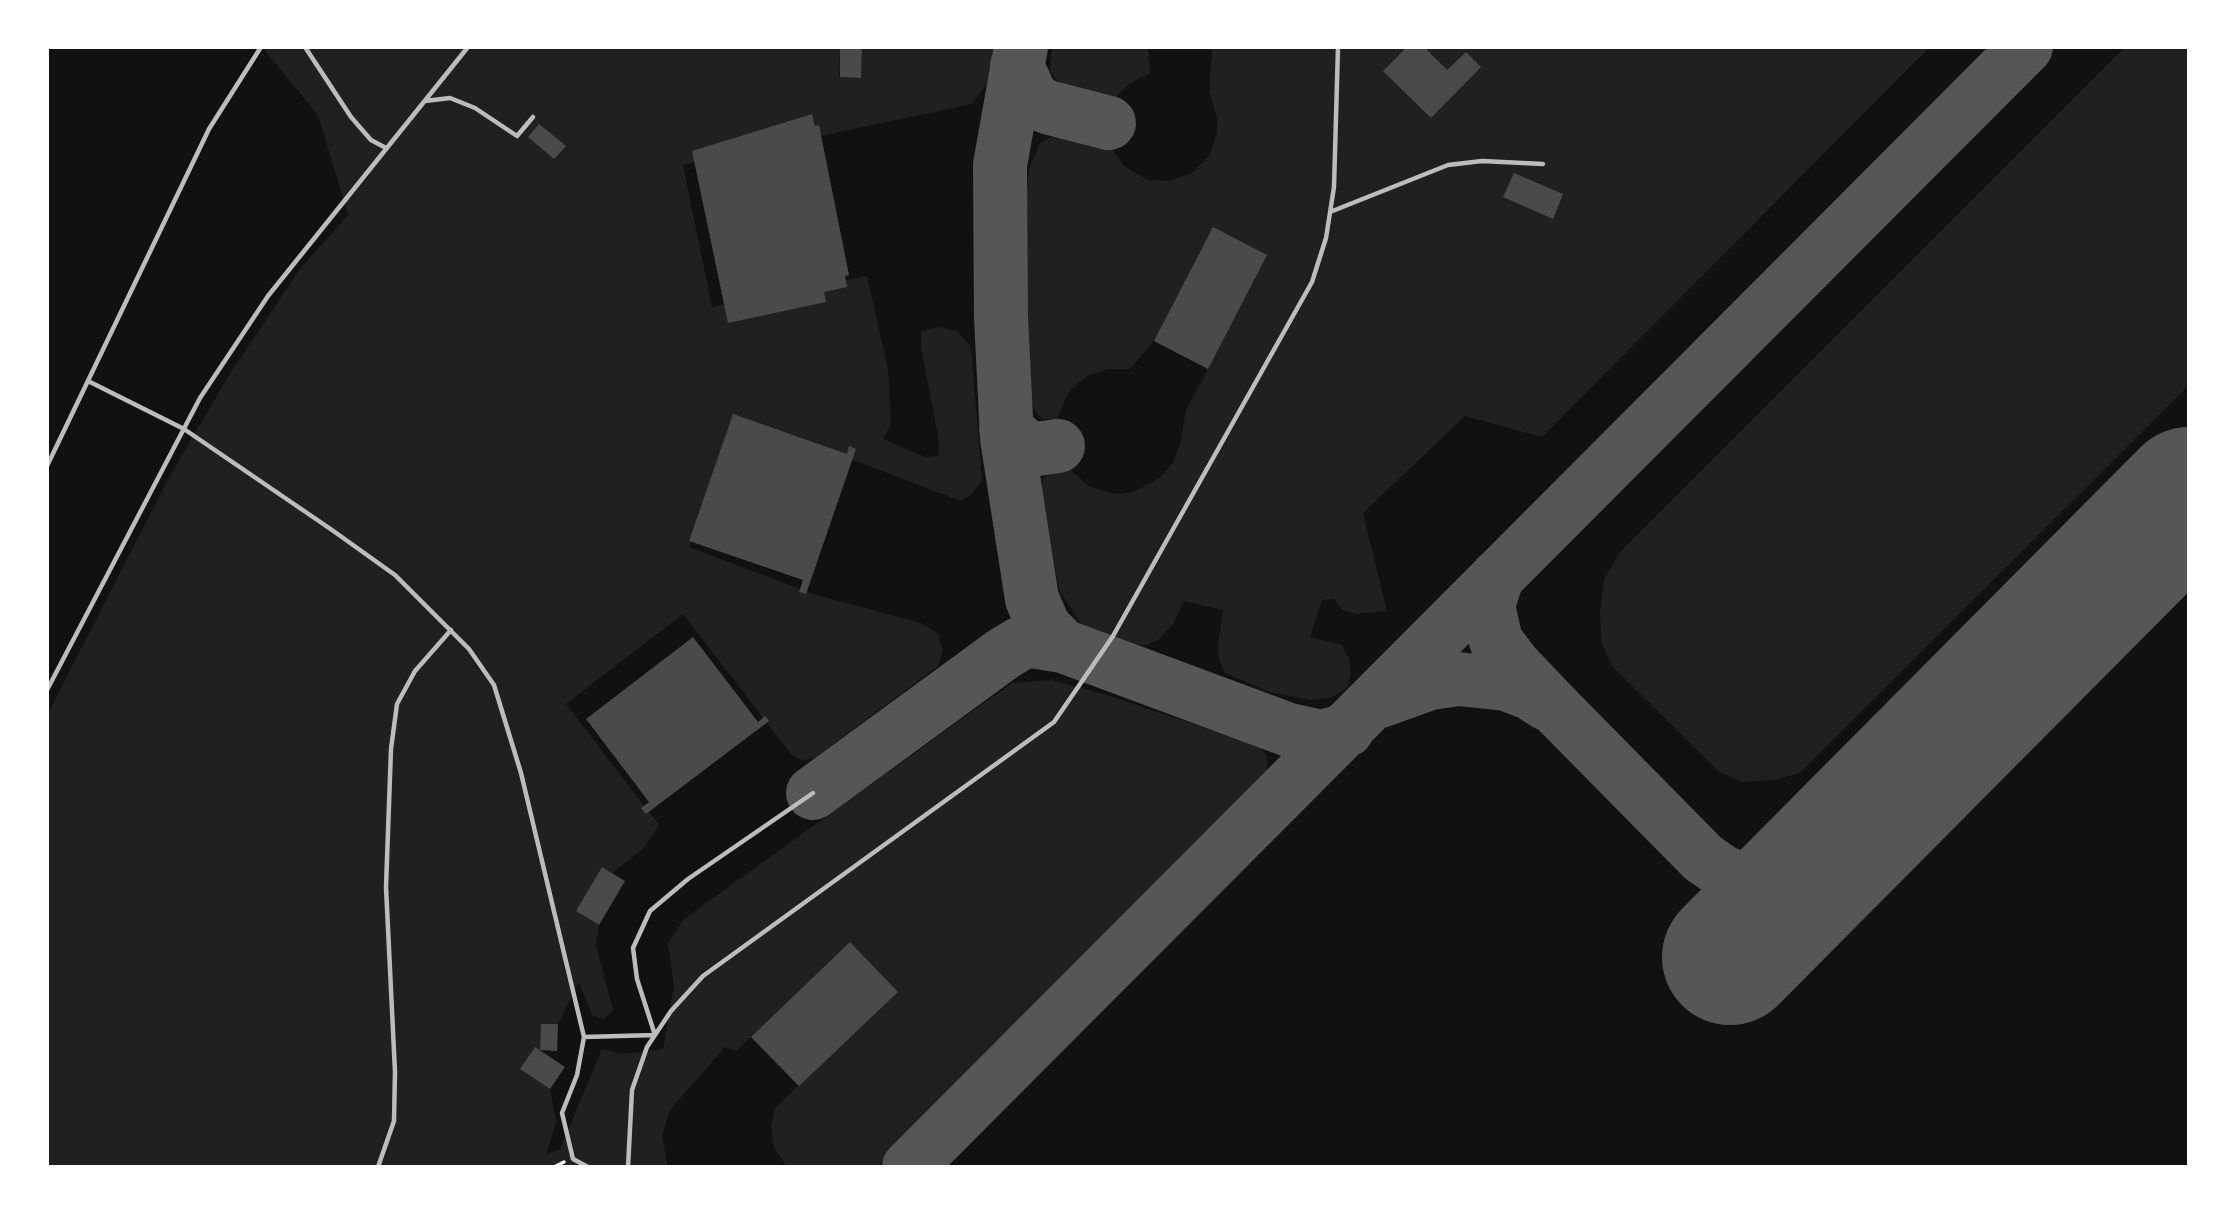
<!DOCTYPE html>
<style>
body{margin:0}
#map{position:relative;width:2236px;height:1214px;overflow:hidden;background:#111;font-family:Bitter,serif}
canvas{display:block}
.frame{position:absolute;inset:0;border:49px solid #fff;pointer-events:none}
</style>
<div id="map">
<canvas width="2236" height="1214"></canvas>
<div class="frame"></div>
</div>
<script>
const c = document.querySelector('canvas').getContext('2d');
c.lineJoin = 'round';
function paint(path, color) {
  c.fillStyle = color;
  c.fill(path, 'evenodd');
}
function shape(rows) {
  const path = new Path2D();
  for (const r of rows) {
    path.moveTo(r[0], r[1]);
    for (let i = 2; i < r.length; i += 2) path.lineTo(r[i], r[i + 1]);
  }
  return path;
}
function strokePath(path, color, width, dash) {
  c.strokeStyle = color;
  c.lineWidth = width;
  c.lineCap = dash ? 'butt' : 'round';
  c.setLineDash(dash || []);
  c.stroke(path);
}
paint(shape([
 [262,47,840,47,839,77,861,78,862,47,994,47,987,84,972,104,683,165,712,307,867,276,888,369,891,425,883,439,925,457,938,456,939,441,921,347,921,331,938,327,957,331,971,347,982,480,973,493,961,501,738,416,689,547,816,595,921,623,938,634,943,650,938,666,816,757,802,761,791,754,683,614,566,704,659,825,643,849,612,873,602,868,576,911,599,925,596,945,613,1010,604,1019,592,1015,579,982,558,1024,541,1024,540,1050,534,1048,520,1069,550,1089,556,1122,546,1155,560,1149,602,1049,621,1054,663,1049,674,985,668,943,684,919,1012,683,1051,680,1107,695,1259,746,1267,757,1267,770,1258,783,877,1167,787,1167,774,1148,771,1126,775,1108,798,1086,751,1037,736,1051,725,1047,670,1110,662,1136,668,1167,47,1167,47,715,172,472,231,372,300,269,348,215,318,115],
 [1052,47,1148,47,1150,73,1129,84,1116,97,1059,83,1050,71],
 [1212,47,1930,47,1542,437,1465,416,1363,513,1387,611,1356,614,1342,610,1334,599,1322,600,1310,637,1342,645,1349,658,1351,673,1347,688,1330,698,1311,700,1269,692,1225,673,1219,660,1218,646,1223,610,1184,601,1173,624,1158,640,1146,645,1126,644,1084,628,1060,592,1039,487,1047,474,1067,467,1089,486,1114,494,1133,492,1160,478,1173,463,1180,445,1186,410,1208,369,1154,341,1130,369,1109,369,1089,375,1077,384,1067,395,1057,420,1042,419,1034,409,1028,388,1023,222,1030,166,1040,143,1055,135,1112,148,1124,166,1148,180,1169,181,1192,173,1209,156,1217,133,1217,118,1209,91],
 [2125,47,2189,47,2189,385,1800,773,1774,780,1742,782,1719,772,1612,666,1601,641,1600,613,1604,580,1619,553]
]), '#202020');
strokePath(shape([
 [1021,47,1000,165,1001,318,1007,438,1032,599,1044,627,1063,646],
 [1017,66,1032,99,1047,107,1109,123],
 [1006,429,1024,445,1037,449,1058,446],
 [1497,577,1488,606,1496,641,1515,666,1557,710,1703,858,1723,872,1750,882,1809,877],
 [1380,701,1430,683,1458,679,1506,684,1530,693,1547,704],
 [813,793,1003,654,1021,643,1032,641,1063,646,1289,730,1321,737,1347,730],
 [909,1167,2026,47]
]), '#565656', 54);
strokePath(shape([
 [1730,957,2189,495]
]), '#565656', 136);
paint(shape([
 [840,47,862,47,861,78,840,77],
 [1407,47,1424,47,1447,70,1466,52,1481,67,1431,118,1383,71],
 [812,114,815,126,819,125,849,275,845,276,847,287,824,292,826,302,728,323,692,151],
 [539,124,566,146,554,159,528,137],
 [1514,173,1563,194,1553,219,1503,197],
 [1213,227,1267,255,1208,369,1154,341],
 [733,414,847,454,849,446,856,449,806,594,799,592,803,580,689,541],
 [693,637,758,722,765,716,769,721,646,814,641,808,649,802,586,719],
 [602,867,625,881,599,925,576,911],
 [850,942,898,992,799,1086,751,1037],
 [541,1024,558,1024,557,1051,540,1050],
 [535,1047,565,1067,550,1089,520,1069]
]), '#4a4a4a');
strokePath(shape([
 [554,1167,564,1162]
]), '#f5f5f5', 3.5);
strokePath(shape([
 [305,47,351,117,371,140,386,148],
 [425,101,450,98,475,108,517,136,533,117],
 [1330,212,1448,165,1482,161,1543,164],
 [88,381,184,429,332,530,395,575,469,649,494,685,521,773,584,1037,655,1035,637,979,633,948,650,911,688,879,813,793],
 [47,466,209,129,261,47],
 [47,690,200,398,268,296,468,47],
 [584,1037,577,1075,562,1113,573,1159,588,1167],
 [378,1167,394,1121,395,1072,386,887,391,749,397,704,415,671,451,630],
 [628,1167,632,1090,647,1047,671,1011,703,976,1054,722,1113,636,1312,282,1326,238,1334,187,1338,47]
]), '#bcbcbc', 4.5);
</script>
